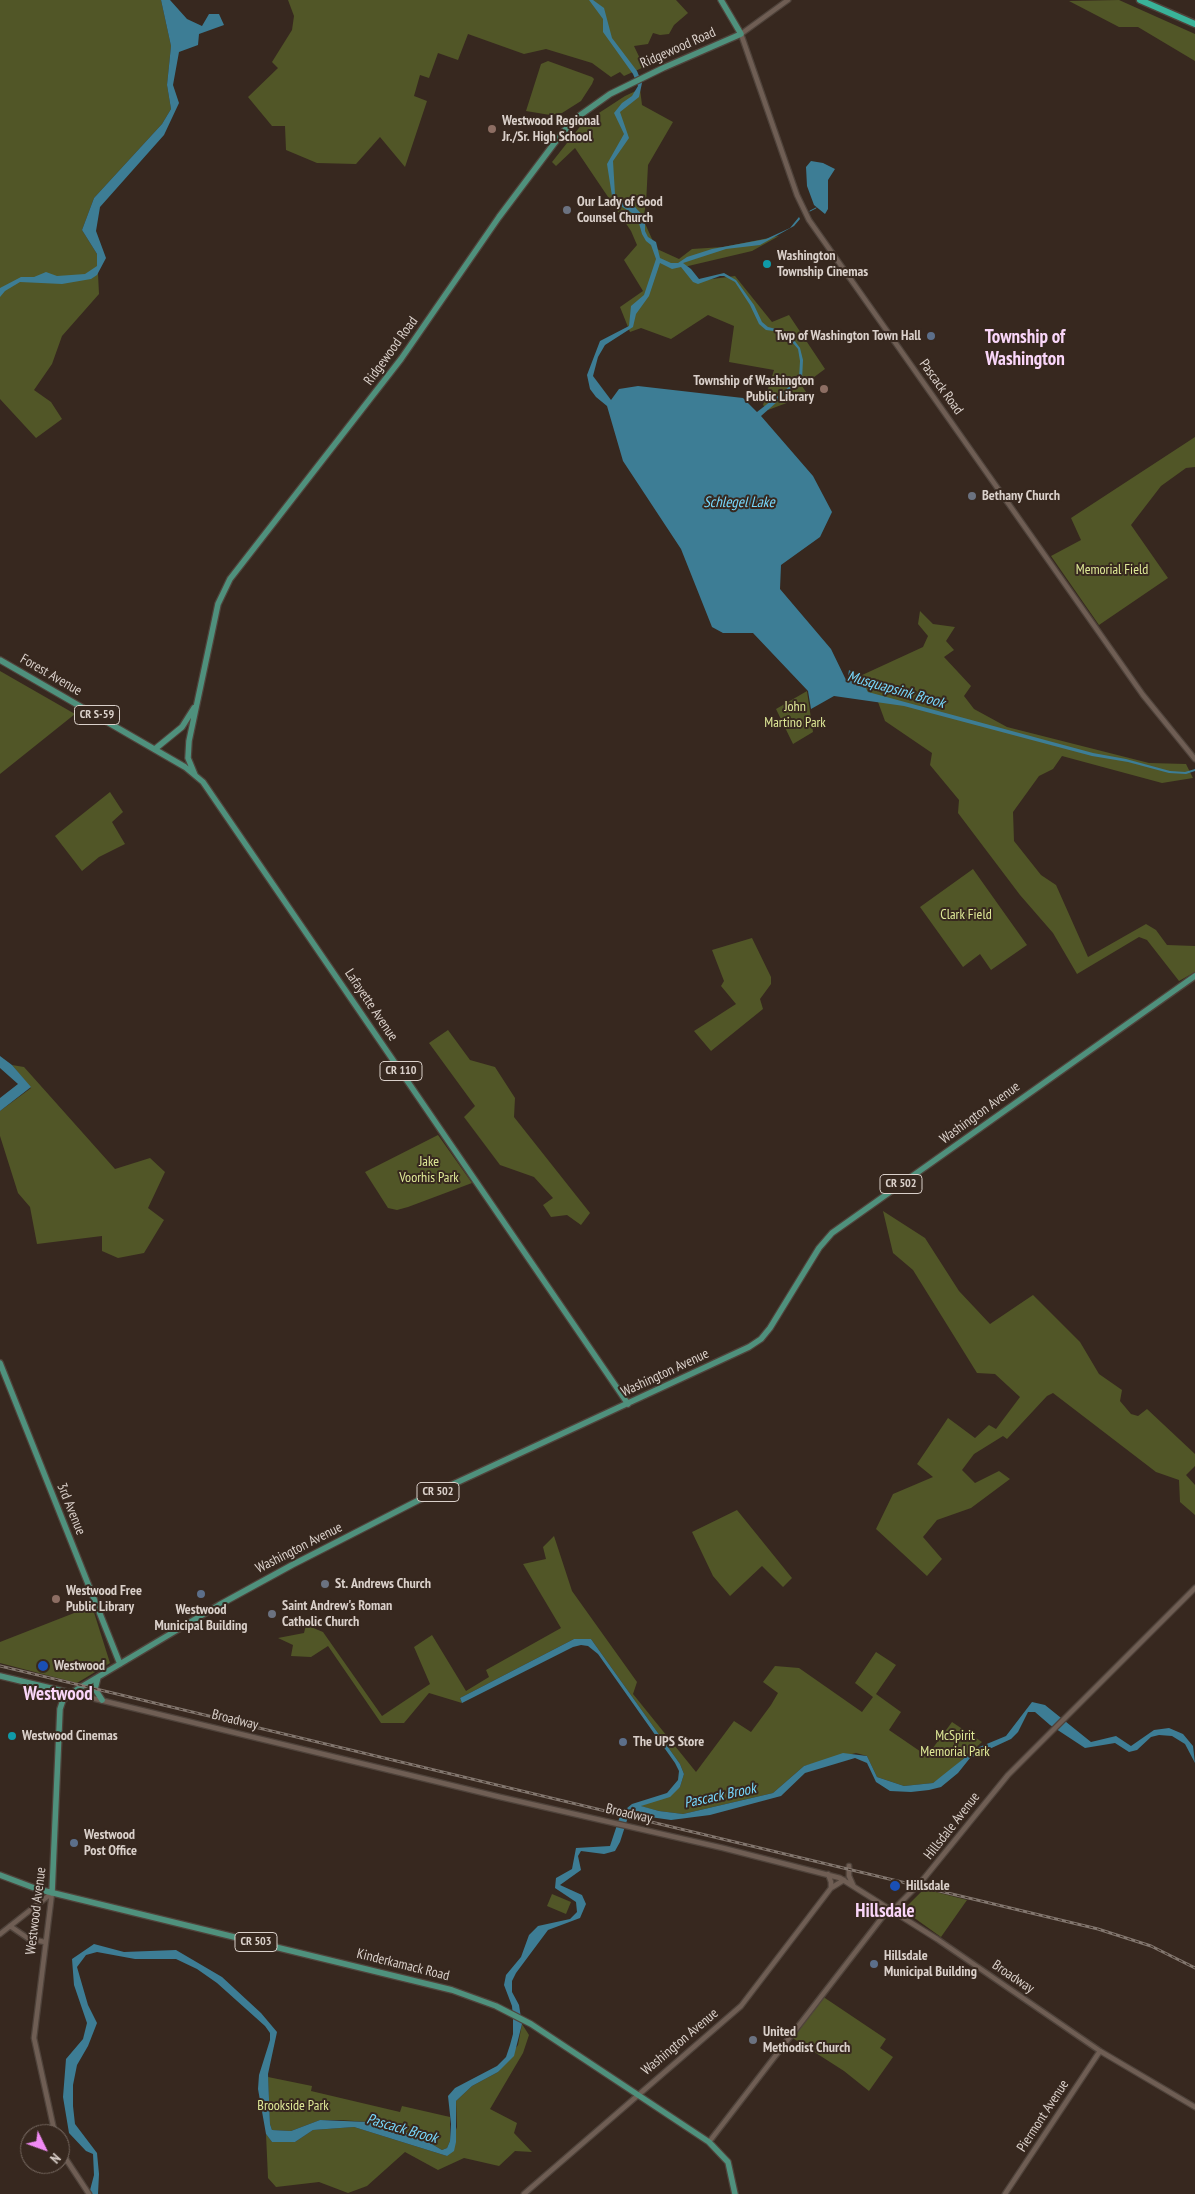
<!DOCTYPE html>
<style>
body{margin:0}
#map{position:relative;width:1195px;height:2194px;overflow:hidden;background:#37281f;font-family:"PT Sans Narrow",sans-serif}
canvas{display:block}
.north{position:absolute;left:20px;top:2124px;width:50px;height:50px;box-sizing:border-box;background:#37281f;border:1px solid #786b63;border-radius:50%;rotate:132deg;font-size:14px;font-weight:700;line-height:20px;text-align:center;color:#dad0ca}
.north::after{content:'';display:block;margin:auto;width:18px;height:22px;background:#f18af4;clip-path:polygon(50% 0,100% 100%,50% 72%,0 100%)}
</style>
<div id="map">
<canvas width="1195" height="2194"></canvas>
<div class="north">N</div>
</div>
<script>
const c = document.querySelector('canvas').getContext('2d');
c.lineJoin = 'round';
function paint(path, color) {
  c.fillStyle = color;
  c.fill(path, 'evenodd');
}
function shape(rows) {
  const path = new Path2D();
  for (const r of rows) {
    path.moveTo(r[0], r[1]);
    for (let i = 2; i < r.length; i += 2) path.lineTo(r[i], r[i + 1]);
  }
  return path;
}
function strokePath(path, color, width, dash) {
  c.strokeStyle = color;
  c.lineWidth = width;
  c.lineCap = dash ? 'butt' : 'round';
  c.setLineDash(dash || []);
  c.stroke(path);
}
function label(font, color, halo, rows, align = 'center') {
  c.font = font + ' "PT Sans Narrow",sans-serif';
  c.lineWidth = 4;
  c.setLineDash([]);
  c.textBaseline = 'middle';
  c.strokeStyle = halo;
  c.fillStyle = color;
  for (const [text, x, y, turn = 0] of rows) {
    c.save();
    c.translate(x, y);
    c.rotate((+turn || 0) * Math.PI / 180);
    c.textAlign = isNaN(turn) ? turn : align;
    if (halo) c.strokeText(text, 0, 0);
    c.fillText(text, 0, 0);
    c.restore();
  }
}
paint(shape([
 [0,0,161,0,171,46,167,85,171,109,162,124,94,198,82,230,97,254,99,294,62,336,52,364,34,390,51,402,62,419,36,438,0,399],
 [288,0,676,0,688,13,674,25,669,34,660,35,653,33,648,44,634,46,644,67,624,76,620,72,611,77,592,63,546,49,524,54,468,34,458,60,438,53,429,78,420,75,414,96,427,101,405,167,380,137,356,164,317,163,286,150,285,126,272,126,248,97,278,68,272,62,292,30,294,16],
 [1119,0,1195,34,1195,61,1138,27,1119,27,1069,1],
 [548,61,592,77,594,79,592,84,581,101,562,113,550,115,526,111,541,64],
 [640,89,642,105,673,122,648,165,646,204,643,219,652,239,657,249,679,259,692,249,723,247,779,236,752,251,684,267,697,281,735,276,772,322,789,315,825,369,802,386,808,395,768,410,763,405,774,370,729,362,734,326,708,315,671,339,641,328,630,332,620,307,643,291,624,260,637,245,631,231,575,148,556,166,552,162,582,124,625,96],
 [1195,437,1195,467,1186,468,1161,486,1131,525,1168,578,1099,625,1051,556,1081,540,1071,518],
 [920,611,933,624,955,627,946,641,954,650,944,657,971,686,964,696,974,709,1007,727,1149,763,1186,764,1193,778,1162,783,1062,756,1053,769,1039,776,1013,812,1014,841,1041,875,1056,885,1088,957,1146,924,1156,930,1167,945,1195,946,1195,972,1179,981,1147,940,1139,937,1077,974,1053,933,1020,895,958,813,959,800,930,765,932,753,885,721,878,702,867,691,860,676,923,647,928,636,918,624],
 [0,671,75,714,0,774],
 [807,691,813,732,793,744,776,709],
 [110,792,123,812,112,822,125,844,99,857,82,871,55,836],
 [973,869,1027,945,991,970,980,954,963,967,920,907],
 [752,938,771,977,771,984,760,999,763,1009,711,1051,694,1031,736,1004,721,986,724,981,712,950],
 [448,1030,470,1060,495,1067,515,1098,514,1117,590,1213,581,1225,567,1215,551,1217,543,1205,553,1198,534,1177,500,1165,464,1117,475,1106,429,1043],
 [12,1065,24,1067,115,1169,150,1158,165,1172,148,1208,164,1220,144,1253,118,1258,102,1251,102,1236,37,1244,30,1207,18,1193,0,1136,0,1111,31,1088],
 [438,1135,472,1183,408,1207,397,1210,388,1208,365,1172],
 [883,1211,925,1238,959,1291,990,1324,1033,1295,1080,1342,1099,1374,1122,1390,1120,1401,1131,1414,1138,1416,1147,1409,1195,1454,1195,1466,1186,1475,1195,1485,1195,1515,1180,1502,1179,1480,1156,1472,1053,1393,1047,1396,1007,1439,1003,1436,974,1454,962,1470,975,1483,999,1471,1010,1479,971,1508,937,1520,923,1537,942,1559,927,1576,876,1529,893,1494,933,1477,917,1464,948,1418,975,1438,989,1425,996,1429,1020,1397,995,1374,977,1373,913,1270,893,1253],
 [737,1510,792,1578,783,1587,762,1566,730,1596,713,1576,692,1532],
 [554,1536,572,1591,637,1682,633,1694,696,1772,734,1721,751,1732,771,1705,778,1693,763,1682,775,1666,799,1668,862,1712,873,1697,855,1683,876,1652,896,1665,876,1694,901,1712,889,1730,927,1756,952,1722,982,1742,950,1771,933,1783,904,1786,877,1777,867,1756,856,1753,804,1766,773,1793,683,1814,659,1811,640,1806,680,1787,684,1774,680,1764,591,1639,574,1639,460,1698,462,1703,429,1693,404,1723,381,1723,328,1646,311,1657,291,1656,293,1645,278,1638,304,1633,306,1625,323,1632,382,1716,430,1684,414,1647,432,1635,466,1691,489,1677,486,1670,561,1628,523,1564,546,1559,543,1547],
 [92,1606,110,1663,77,1683,0,1663,0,1642],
 [928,1890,967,1900,941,1937,906,1912,907,1906,922,1891],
 [552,1894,571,1902,566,1914,547,1906],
 [822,1996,886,2039,880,2048,893,2057,869,2091,844,2071,791,2037],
 [522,2024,529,2035,523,2053,490,2109,517,2123,514,2133,532,2152,515,2151,499,2166,464,2158,438,2170,405,2152,367,2186,348,2193,319,2182,276,2187,268,2178,266,2134,272,2142,295,2142,313,2130,354,2127,447,2156,457,2127,456,2101,472,2086,498,2072,518,2045],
 [268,2077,312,2086,311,2091,400,2112,402,2106,450,2117,450,2141,447,2148,442,2150,418,2136,368,2122,340,2120,320,2120,291,2131,272,2130,270,2124]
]), '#515627');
paint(shape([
 [161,0,170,0,187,19,202,26,209,14,219,14,224,25,199,34,198,45,179,52,173,85,179,103,164,135,100,207,96,231,106,258,97,275,91,279,62,284,20,282,5,291,0,297,0,288,21,277,34,277,46,272,57,276,85,274,97,266,97,254,82,230,94,198,162,124,171,109,167,85,171,46],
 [589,0,593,0,604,8,612,38,637,71,642,83,639,97,620,112,629,138,613,161,615,194,620,201,635,207,645,218,645,231,648,237,656,242,660,258,671,263,678,263,687,257,712,249,766,239,790,228,799,217,800,219,794,226,760,245,726,249,683,263,691,269,699,279,724,273,736,280,754,305,762,322,768,327,788,332,800,348,803,360,802,380,761,416,813,476,832,512,820,537,781,565,780,589,831,649,847,682,849,670,860,676,868,692,1093,753,1126,759,1170,771,1185,772,1195,769,1195,771,1186,774,1169,773,1128,762,1092,756,904,706,834,696,811,709,808,691,753,633,723,633,712,627,681,549,623,461,607,406,596,397,590,389,587,375,600,341,629,326,631,306,644,295,656,259,651,245,646,241,642,234,637,216,619,205,612,196,607,164,624,134,614,113,622,103,632,96,638,86,633,74,603,32,603,19],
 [660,263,672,269,681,267,693,282,698,284,720,276,724,276,735,282,750,305,759,324,766,330,781,332,787,336,798,349,800,361,799,379,757,412,743,398,638,386,619,389,611,400,593,376,598,357,605,345,633,327,636,314,649,296],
 [811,161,823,163,835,169,828,180,828,209,825,214,814,205,807,186,806,167],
 [0,1056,12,1065,31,1087,0,1111,0,1098,18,1084,0,1068],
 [574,1639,591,1639,680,1764,684,1774,680,1787,670,1797,641,1806,659,1811,683,1814,773,1793,804,1766,843,1753,867,1756,877,1777,904,1786,933,1783,977,1748,1006,1736,1032,1702,1045,1705,1091,1742,1116,1736,1131,1746,1154,1730,1169,1728,1183,1734,1193,1746,1195,1763,1185,1744,1172,1736,1159,1735,1151,1737,1137,1750,1129,1752,1115,1743,1085,1748,1050,1725,1035,1712,1028,1712,1018,1732,1011,1739,970,1758,958,1773,941,1787,929,1790,911,1792,890,1791,876,1782,867,1763,855,1758,805,1773,781,1796,710,1815,671,1820,629,1814,620,1842,615,1851,604,1854,581,1851,578,1856,581,1870,560,1885,582,1895,586,1904,580,1918,548,1930,516,1973,512,1981,512,1992,519,2005,522,2024,514,2056,498,2072,472,2086,456,2101,456,2142,454,2151,447,2156,354,2127,313,2130,295,2142,272,2142,266,2134,258,2089,259,2075,270,2040,270,2033,265,2026,217,1983,197,1969,176,1959,135,1959,97,1952,86,1955,77,1967,88,2005,97,2023,88,2046,77,2065,73,2085,73,2106,75,2124,97,2153,99,2174,98,2194,89,2194,94,2175,93,2154,86,2151,69,2133,63,2097,66,2059,83,2039,87,2023,74,1985,72,1959,94,1944,124,1952,176,1950,222,1977,261,2013,277,2032,268,2074,270,2124,272,2130,291,2131,320,2120,368,2122,418,2136,442,2150,447,2148,450,2141,451,2124,448,2096,455,2088,497,2066,506,2057,510,2045,513,2034,513,2018,512,2006,504,1985,506,1975,521,1957,529,1935,538,1926,570,1919,577,1912,576,1902,555,1888,556,1878,572,1869,576,1848,610,1846,621,1813,632,1804,667,1793,678,1780,679,1771,675,1763,598,1654,588,1646,581,1645,573,1647,462,1703,460,1698]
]), '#3d7d95');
strokePath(shape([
 [810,211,816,208]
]), '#3d7d95', 1);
const minor = shape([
 [788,0,741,34,797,195,809,220,1143,695,1195,759],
 [71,1693,500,1797,723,1848,840,1878,937,1939,1100,2051,1195,2107],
 [849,1866,849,1876,853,1885],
 [828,1874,831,1882,831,1888],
 [52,1893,34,2038,55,2134],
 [10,1926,29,1939,45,1942],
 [0,1934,52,1893],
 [709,2142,884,1915,893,1910,921,1882,1008,1775,1195,1588],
 [60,2150,89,2194],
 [524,2194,741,2006,831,1888,844,1880],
 [1005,2194,1100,2051]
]);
const major = shape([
 [0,660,185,767,203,782,628,1404],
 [155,749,182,727,194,708],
 [195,775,188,758,189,741,218,604,230,579,401,359,499,217,562,133,579,116,610,94,663,68,741,34,721,0],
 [0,1363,120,1664],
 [0,1676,71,1693],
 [98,1677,95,1689,102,1700],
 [0,1875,37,1889,452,1990,496,2006,531,2024,709,2142,728,2162,735,2194],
 [52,1893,60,1709,63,1700,71,1693,219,1605,292,1565,419,1500,749,1347,761,1339,770,1328,819,1248,832,1233,1195,976]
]);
const highway = shape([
 [1140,0,1195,24]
]);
strokePath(minor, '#4f433b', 7);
strokePath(major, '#4f433b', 8);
strokePath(highway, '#4f433b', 9);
strokePath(minor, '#6f5e54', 4.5);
strokePath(major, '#4f917d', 5.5);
strokePath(highway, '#39b399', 6);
const rail = shape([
 [0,1666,1098,1929,1151,1946,1195,1968]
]);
strokePath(rail, '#82766e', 3);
strokePath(rail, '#37281f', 1, [4]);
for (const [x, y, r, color] of [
 [492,129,5,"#8d6e63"],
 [567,210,5,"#6b7280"],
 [767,264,5,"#0f9aa8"],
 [931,336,5,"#5c6f8a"],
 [824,389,5,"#8d6e63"],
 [972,496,5,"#6b7280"],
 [325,1584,5,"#6b7280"],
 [201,1594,5,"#5c6f8a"],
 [56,1599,5,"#8d6e63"],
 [272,1614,5,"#6b7280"],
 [43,1666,6,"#1a4fb4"],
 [12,1736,5,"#0f9aa8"],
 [623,1742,5,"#5c6f8a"],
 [74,1843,5,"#5c6f8a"],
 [895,1886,6,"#1a4fb4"],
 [874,1964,5,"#5c6f8a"],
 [753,2040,5,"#6b7280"]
]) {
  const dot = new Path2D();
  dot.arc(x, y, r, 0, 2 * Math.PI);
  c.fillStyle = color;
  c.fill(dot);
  strokePath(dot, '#37281f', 2);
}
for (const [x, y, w] of [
 [97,715,45],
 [401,1071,42],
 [901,1184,42],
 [438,1492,42],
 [256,1942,42]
]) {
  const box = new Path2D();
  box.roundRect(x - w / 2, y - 9.5, w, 19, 4);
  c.fillStyle = '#37281f';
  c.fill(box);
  strokePath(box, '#dad0ca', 1);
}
label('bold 12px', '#dad0ca', null, [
 ["CR S-59",97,715],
 ["CR 110",401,1071],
 ["CR 502",901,1184],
 ["CR 502",438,1492],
 ["CR 503",256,1942]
]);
label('14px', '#dad0ca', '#37281f', [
 ["Ridgewood Road",678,48,-24],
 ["Ridgewood Road",391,351,-54],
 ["Pascack Road",941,387,54],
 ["Forest Avenue",51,675,30],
 ["Lafayette Avenue",371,1005,56],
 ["Washington Avenue",980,1113,-36],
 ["Washington Avenue",665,1373,-25],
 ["3rd Avenue",71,1509,68],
 ["Washington Avenue",299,1548,-27],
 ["Broadway",235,1720,14],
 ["Broadway",629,1814,13],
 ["Hillsdale Avenue",952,1826,-52],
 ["Westwood Avenue",36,1911,-83],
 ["Kinderkamack Road",403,1965,14],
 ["Broadway",1013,1977,34],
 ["Washington Avenue",680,2042,-40],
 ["Piermont Avenue",1043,2116,-57]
]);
label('bold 14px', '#dad0ca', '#37281f', [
 ["Westwood Regional",502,121],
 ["Jr./Sr. High School",502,137],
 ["Our Lady of Good",577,202],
 ["Counsel Church",577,218],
 ["Washington",777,256],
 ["Township Cinemas",777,272],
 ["Twp of Washington Town Hall",921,336,"right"],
 ["Township of Washington",814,381,"right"],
 ["Public Library",814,397,"right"],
 ["Bethany Church",982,496],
 ["St. Andrews Church",335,1584],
 ["Westwood Free",66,1591],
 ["Public Library",66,1607],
 ["Saint Andrew's Roman",282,1606],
 ["Catholic Church",282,1622],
 ["Westwood",201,1610,"center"],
 ["Municipal Building",201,1626,"center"],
 ["Westwood",54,1666],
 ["Westwood Cinemas",22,1736],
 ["The UPS Store",633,1742],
 ["Westwood",84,1835],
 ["Post Office",84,1851],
 ["Hillsdale",906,1886],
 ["Hillsdale",884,1956],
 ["Municipal Building",884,1972],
 ["United",763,2032],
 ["Methodist Church",763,2048]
], 'left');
label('14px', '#dfe997', '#37281f', [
 ["Memorial Field",1112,570],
 ["John",795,707],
 ["Martino Park",795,723],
 ["Clark Field",966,915],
 ["Jake",429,1162],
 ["Voorhis Park",429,1178],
 ["McSpirit",955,1736],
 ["Memorial Park",955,1752],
 ["Brookside Park",293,2106]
]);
label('italic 15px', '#77d8fd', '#37281f', [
 ["Schlegel Lake",739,503],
 ["Musquapsink Brook",896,690,16],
 ["Pascack Brook",720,1796,-12],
 ["Pascack Brook",402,2129,16]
]);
label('bold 19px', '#fad6f9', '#37281f', [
 ["Township of",1025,338],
 ["Washington",1025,360],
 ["Westwood",58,1695],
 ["Hillsdale",885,1912]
]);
</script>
